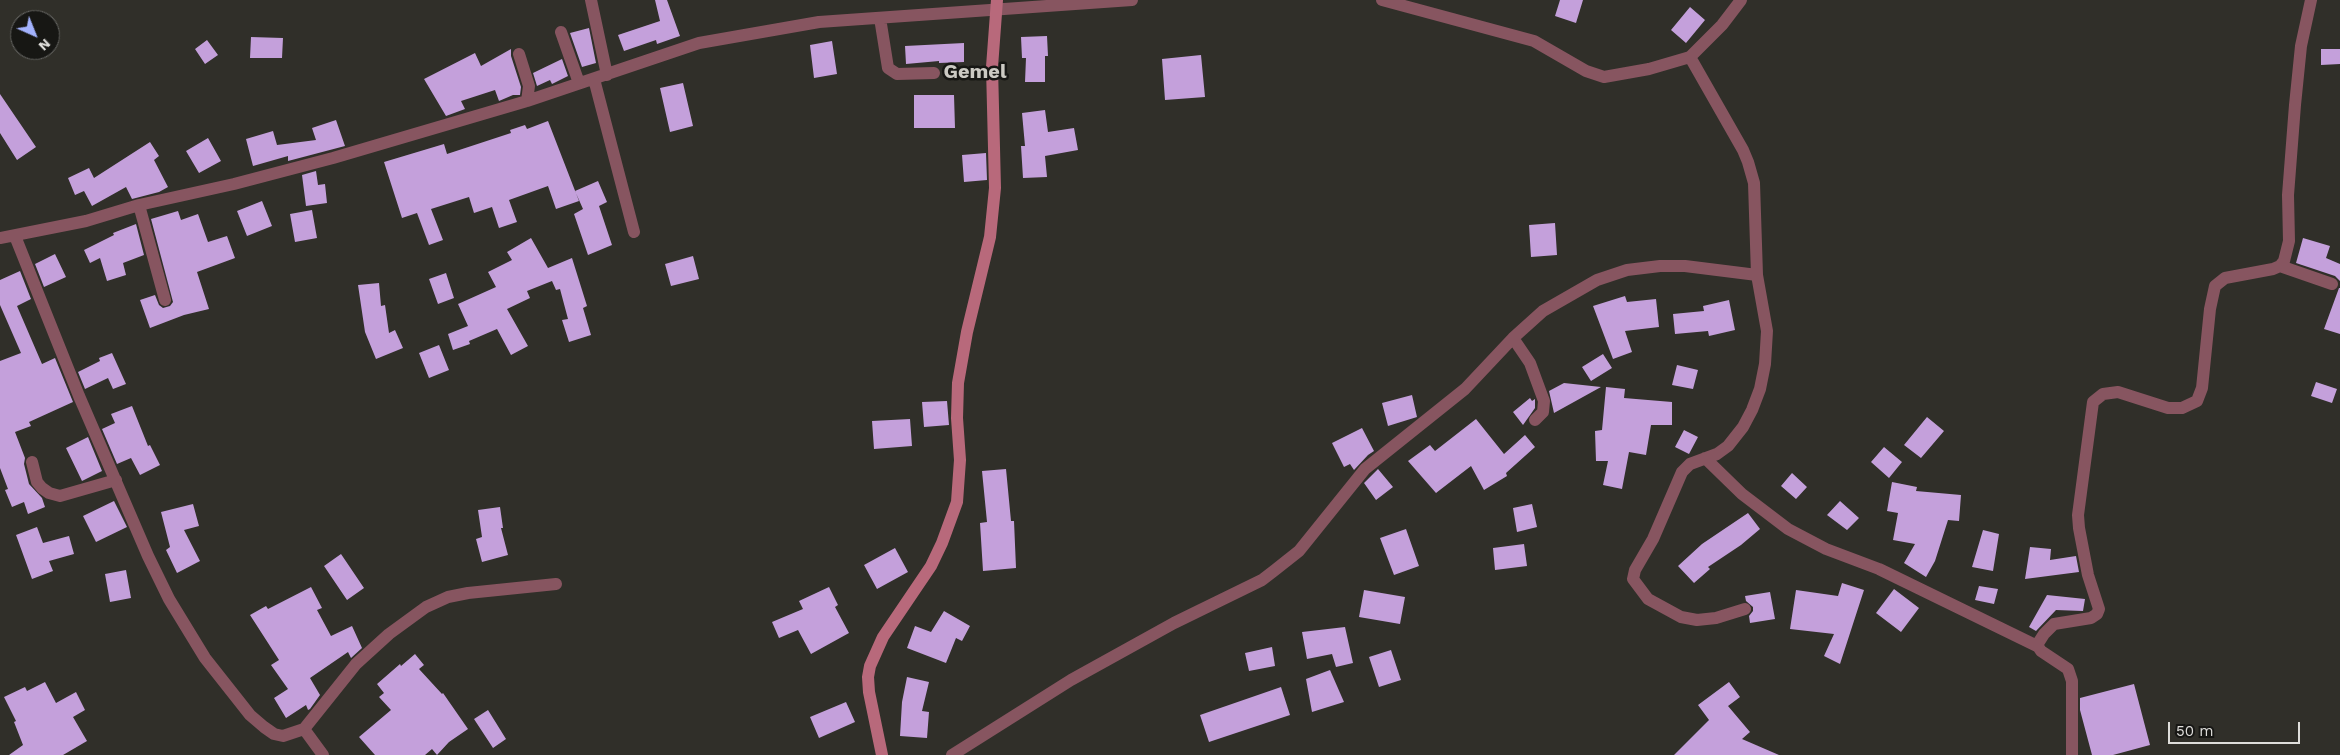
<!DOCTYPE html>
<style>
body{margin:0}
#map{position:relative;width:2340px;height:755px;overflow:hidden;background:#302f29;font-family:"Work Sans",sans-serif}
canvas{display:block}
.north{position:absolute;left:10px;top:10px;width:50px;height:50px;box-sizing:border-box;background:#171714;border:1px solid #676764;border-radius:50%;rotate:136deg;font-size:14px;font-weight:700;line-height:20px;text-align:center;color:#dfdedb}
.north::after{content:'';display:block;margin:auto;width:18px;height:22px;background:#a3b2fd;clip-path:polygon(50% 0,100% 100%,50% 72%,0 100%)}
.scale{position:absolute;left:2168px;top:722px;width:132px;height:22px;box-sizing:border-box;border:2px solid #dfdedb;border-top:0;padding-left:6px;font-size:15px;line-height:18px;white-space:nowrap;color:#dfdedb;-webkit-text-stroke:4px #171714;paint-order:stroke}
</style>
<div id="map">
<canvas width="2340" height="755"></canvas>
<div class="north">N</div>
<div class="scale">50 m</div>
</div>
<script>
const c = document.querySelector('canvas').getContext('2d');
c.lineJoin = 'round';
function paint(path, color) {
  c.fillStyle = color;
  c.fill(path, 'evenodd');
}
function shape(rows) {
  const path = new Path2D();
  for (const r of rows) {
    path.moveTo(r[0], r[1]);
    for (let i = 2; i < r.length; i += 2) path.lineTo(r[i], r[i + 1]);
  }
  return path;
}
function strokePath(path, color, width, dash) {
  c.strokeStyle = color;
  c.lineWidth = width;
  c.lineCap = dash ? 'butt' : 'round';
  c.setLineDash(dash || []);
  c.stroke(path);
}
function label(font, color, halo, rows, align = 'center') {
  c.font = font + ' "Work Sans",sans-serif';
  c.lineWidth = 5;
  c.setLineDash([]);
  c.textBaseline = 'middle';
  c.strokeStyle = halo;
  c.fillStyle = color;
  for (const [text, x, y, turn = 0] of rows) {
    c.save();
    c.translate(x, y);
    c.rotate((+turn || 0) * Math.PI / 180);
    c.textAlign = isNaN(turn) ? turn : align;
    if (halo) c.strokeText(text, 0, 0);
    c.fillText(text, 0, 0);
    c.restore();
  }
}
paint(shape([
 [655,0,667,0,680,36,657,44,656,40,624,51,618,35,660,21],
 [1560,0,1583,0,1576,23,1555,16],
 [1690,7,1705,20,1686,43,1671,30],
 [589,28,596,63,582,67,570,33],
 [1047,36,1048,56,1045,56,1045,82,1025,82,1026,58,1022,58,1021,37],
 [251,37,283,38,282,58,250,58],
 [207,40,218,55,205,64,195,49],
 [832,41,837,74,814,78,810,45],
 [964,43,964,62,939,63,939,61,906,64,905,46],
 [511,49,511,56,521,87,520,95,513,95,499,101,495,90,461,101,465,109,446,116,424,79,475,53,481,66],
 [2321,49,2340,49,2340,64,2321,65],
 [1201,55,1205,97,1165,100,1162,59],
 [562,59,568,76,552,84,550,80,537,86,533,73],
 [683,83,693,126,670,132,660,88],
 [0,94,36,147,17,160,0,133],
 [914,95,954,95,955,128,914,128],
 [1045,110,1048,132,1074,128,1078,150,1045,156,1047,177,1023,178,1021,146,1025,146,1022,113],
 [336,120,345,146,288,161,288,156,253,166,246,139,273,131,277,145,316,140,312,128],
 [548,121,579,201,556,209,548,186,509,200,517,222,499,228,492,207,474,213,469,197,431,209,443,240,429,245,417,213,402,218,384,162,444,144,447,154,511,133,510,130,525,125,527,129],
 [208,138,221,161,199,173,186,151],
 [150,142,159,156,154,160,168,187,159,192,132,199,126,187,92,206,84,191,75,195,68,178,89,168,94,178],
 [986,153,987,180,964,182,962,155],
 [316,171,318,185,325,184,327,203,306,206,302,175],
 [598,181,607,202,599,206,612,245,588,255,574,214,583,209,575,191],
 [262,201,272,226,247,236,237,211],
 [312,210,317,238,295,242,290,214],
 [178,211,181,220,198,214,208,242,227,236,235,258,197,272,209,309,184,315,150,328,140,300,155,295,159,305,163,308,170,306,173,302,151,219],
 [1555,223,1557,255,1531,257,1529,225],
 [136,224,144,255,123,263,126,275,107,281,100,258,90,263,84,250,114,235,113,233],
 [531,238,548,268,572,258,587,306,583,308,591,335,569,342,562,320,568,319,560,289,556,290,552,281,527,291,530,298,507,309,528,346,511,355,497,329,469,341,470,344,453,350,448,334,468,326,458,304,496,287,488,272,512,260,507,252],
 [2303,238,2330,246,2326,258,2340,264,2340,281,2335,276,2296,263],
 [55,254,66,277,44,287,35,264],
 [693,256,699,279,671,286,665,264],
 [20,271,31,299,17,306,42,364,55,358,73,402,29,422,31,426,15,432,25,458,24,464,29,484,42,498,45,507,28,514,24,502,12,507,5,490,8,489,0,468,0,361,21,353,0,305,0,280],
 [446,273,454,298,438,304,429,279],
 [379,283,381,306,385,305,389,333,395,330,403,348,376,359,365,332,358,285],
 [2339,288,2340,288,2340,334,2324,329],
 [1625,296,1627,302,1656,299,1659,327,1625,331,1632,352,1613,359,1593,306],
 [1729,300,1735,330,1709,336,1708,331,1675,334,1673,314,1704,311,1703,306],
 [439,345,449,370,429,378,419,353],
 [112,353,126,384,113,389,108,378,85,389,78,372,100,361,99,358],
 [1603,354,1612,368,1591,381,1582,367],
 [1677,365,1698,370,1693,389,1672,385],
 [2316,382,2337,389,2332,403,2311,396],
 [1564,383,1601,387,1554,413,1549,391],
 [1606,387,1625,389,1624,398,1672,402,1672,425,1651,425,1646,455,1629,452,1622,489,1603,485,1608,461,1596,461,1595,431,1602,430],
 [1412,395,1417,417,1388,426,1382,403],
 [1530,398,1532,401,1535,399,1535,408,1523,425,1513,412],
 [947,401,949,425,924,427,922,402],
 [132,406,148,446,150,445,160,465,140,475,131,458,117,464,102,429,115,423,111,414],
 [1927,417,1944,431,1921,458,1904,445],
 [910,419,912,446,874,449,872,421],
 [1476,419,1504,454,1525,435,1535,447,1506,473,1507,476,1484,490,1471,466,1436,493,1408,461,1430,445,1435,451],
 [1362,428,1374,451,1368,455,1354,470,1350,464,1344,467,1332,443],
 [1684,430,1698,437,1689,454,1675,447],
 [88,437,102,471,82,481,66,448],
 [1884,447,1902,462,1889,478,1871,462],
 [1006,469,1011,521,1014,521,1016,568,983,571,980,523,987,522,982,471],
 [1378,469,1393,487,1376,500,1364,483],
 [1792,473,1807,487,1796,499,1781,486],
 [1892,482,1917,487,1916,491,1961,495,1959,521,1948,520,1935,561,1926,577,1904,563,1915,544,1893,540,1898,513,1887,511],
 [114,501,127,527,96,542,83,516],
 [1840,501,1859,518,1847,530,1827,515],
 [193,504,199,526,184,530,200,561,177,573,166,550,170,547,161,512],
 [1532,504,1537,527,1517,532,1513,508],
 [500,507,503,528,501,528,508,555,482,562,476,539,482,537,478,510],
 [1748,513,1760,529,1741,545,1708,567,1710,569,1694,583,1678,566,1702,544],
 [37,527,43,543,69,536,74,554,49,561,53,571,32,579,16,535],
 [1406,529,1419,566,1394,575,1380,538],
 [1983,530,1999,534,1993,571,1972,567],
 [1524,544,1527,566,1495,570,1493,548],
 [2030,547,2051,549,2050,560,2076,556,2079,572,2025,579],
 [895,548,908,572,877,589,864,565],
 [341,554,364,588,347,600,324,566],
 [126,570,131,598,110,602,105,574],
 [1842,583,1864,590,1840,664,1824,656,1834,634,1790,629,1796,590,1838,596],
 [1979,586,1998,589,1994,604,1975,600],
 [311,587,322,608,317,610,331,636,352,626,362,648,351,658,348,652,310,678,320,695,310,709,308,710,306,705,286,718,274,698,288,689,271,665,279,660,250,615,266,606,268,609],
 [829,587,838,605,835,607,849,633,811,654,798,630,779,638,772,622,803,609,799,601],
 [1894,589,1919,608,1901,632,1876,613],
 [1364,590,1405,597,1400,624,1359,617],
 [1770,592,1775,619,1750,623,1749,616,1753,611,1753,607,1746,601,1745,596],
 [2047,595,2085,599,2083,611,2056,610,2036,631,2029,627],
 [944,611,970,626,962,641,956,638,946,663,907,648,915,626,931,632],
 [1345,627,1353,663,1336,667,1332,654,1307,659,1302,632],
 [1272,647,1275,666,1249,671,1245,653],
 [1391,650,1401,680,1379,687,1369,657],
 [415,654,424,665,419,669,442,694,443,693,468,729,449,742,437,755,432,749,425,755,375,755,359,737,391,710,379,697,384,693,377,684,400,664,401,666],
 [1330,670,1344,702,1312,712,1306,679],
 [907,677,929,682,922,711,929,712,927,738,900,736,902,702],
 [45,682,56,703,76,692,85,710,73,717,87,741,63,755,9,755,23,745,14,722,16,721,4,697,25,687,27,691],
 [1729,682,1740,697,1728,706,1750,732,1742,739,1779,755,1674,755,1709,720,1698,705],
 [2134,684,2150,745,2113,755,2092,755,2080,710,2080,698],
 [1281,687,1290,715,1209,742,1200,715],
 [846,702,855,722,819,738,810,717],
 [488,710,506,739,493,748,474,719]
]), '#c4a0db');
strokePath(shape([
 [591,0,607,75],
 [1382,0,1534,41,1586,71,1604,77,1649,69,1690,57,1743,150,1748,162,1754,183,1757,275,1767,331,1765,364,1760,389,1752,410,1743,427,1728,446,1717,454,1690,464,1682,472,1653,539,1635,570,1633,579,1648,599,1681,617,1697,620,1716,618,1745,609],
 [880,18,888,68,897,74,934,73],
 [561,32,579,83],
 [519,54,529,86,527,101],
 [1690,57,1722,25,1741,0],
 [594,79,634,232],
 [139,205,165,300],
 [15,236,79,396,148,556,169,599,205,658,250,715,264,727,274,734,283,736,304,729,356,664,389,634,426,607,448,597,468,593,556,584],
 [0,238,86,221,139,205,234,184,333,158,527,101,699,43,819,22,1132,0],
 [2280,266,2332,284],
 [1513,338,1530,363,1544,401,1543,412,1535,420],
 [1705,458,1742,494,1788,529,1826,549,1879,569,2037,646],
 [32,462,37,482,42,488,49,493,60,496,116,480],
 [304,729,323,755],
 [952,755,1071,680,1174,623,1262,580,1275,570,1299,551,1365,469,1465,389,1513,338,1543,311,1597,280,1627,270,1660,266,1685,266,1757,275],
 [2072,755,2072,681,2068,669,2041,651,2037,645,2044,634,2054,624,2091,618,2097,614,2099,609,2088,575,2079,528,2078,515,2093,402,2103,394,2118,392,2168,408,2182,408,2197,401,2202,388,2210,309,2215,286,2225,278,2273,269,2280,266,2284,261,2289,241,2288,195,2295,105,2301,46,2311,0]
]), '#875560', 12);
strokePath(shape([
 [882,755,869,692,868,677,870,666,883,637,931,566,942,543,957,502,960,460,957,418,958,383,967,332,990,237,995,188,992,67,997,0]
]), '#b8697b', 12);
label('bold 20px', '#cccac3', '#171714', [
 ["Gemel",975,72]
]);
</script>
